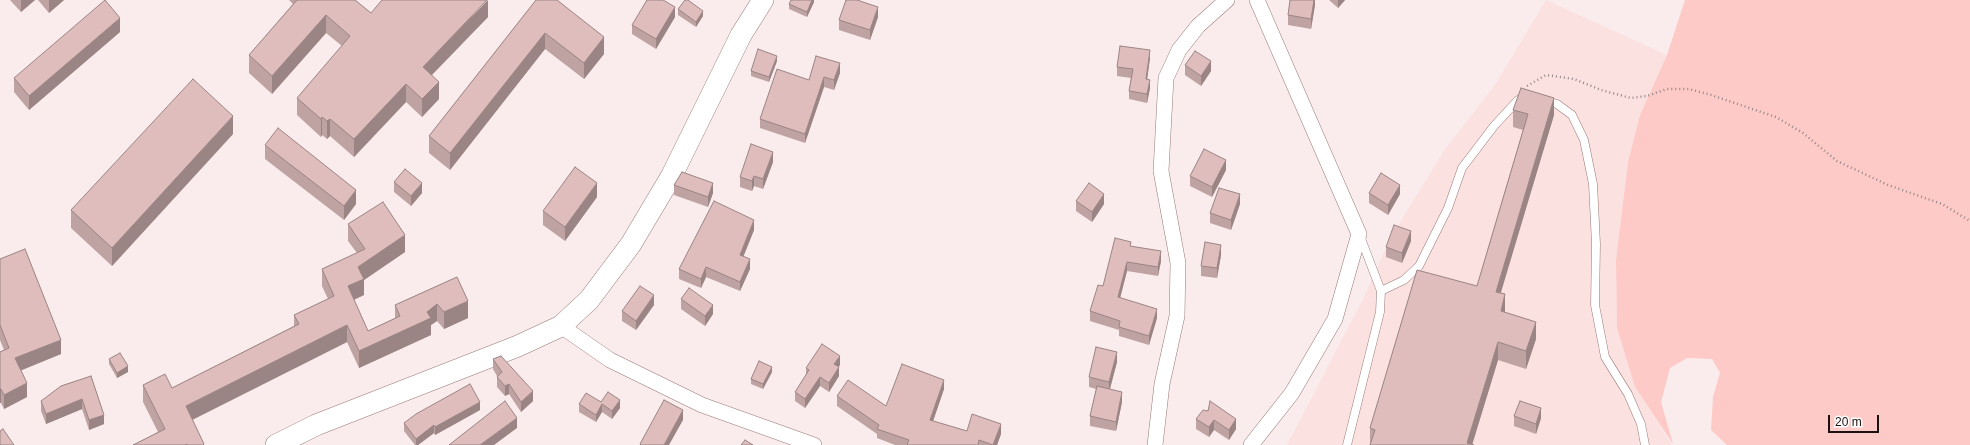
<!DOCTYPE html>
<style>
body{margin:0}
#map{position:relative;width:1970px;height:445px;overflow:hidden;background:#faecec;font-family:Helvetica,sans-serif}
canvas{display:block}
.scale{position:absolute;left:1828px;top:415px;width:51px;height:18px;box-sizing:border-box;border:2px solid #1c1111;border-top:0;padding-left:5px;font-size:12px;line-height:14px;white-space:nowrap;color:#1c1111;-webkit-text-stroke:3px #fdfdfd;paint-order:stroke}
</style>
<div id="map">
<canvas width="1970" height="445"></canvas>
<div class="scale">20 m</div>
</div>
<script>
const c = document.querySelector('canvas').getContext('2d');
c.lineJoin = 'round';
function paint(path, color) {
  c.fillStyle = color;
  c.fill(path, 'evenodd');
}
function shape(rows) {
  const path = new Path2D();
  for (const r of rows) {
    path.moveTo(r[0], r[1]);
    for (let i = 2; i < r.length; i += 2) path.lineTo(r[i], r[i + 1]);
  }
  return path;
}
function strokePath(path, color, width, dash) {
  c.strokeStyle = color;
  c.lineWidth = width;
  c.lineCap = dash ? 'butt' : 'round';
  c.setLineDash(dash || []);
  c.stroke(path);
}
paint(shape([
 [1546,0,1667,55,1640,115,1628,162,1616,260,1617,328,1635,387,1672,445,1287,445,1363,299,1390,239,1443,152,1495,85]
]), '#fbe1e0');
paint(shape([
 [1685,0,1970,0,1970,445,1727,445,1711,430,1713,397,1720,373,1712,359,1687,358,1670,368,1661,402,1673,444,1635,387,1617,328,1616,260,1628,162,1640,115,1667,55]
]), '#fdcac7');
const lane = shape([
 [1543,100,1557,104,1572,115,1584,140,1593,184,1596,244,1595,305,1605,357,1628,394,1641,424,1645,445],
 [1381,291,1404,280,1419,266,1448,208,1462,168,1494,126,1518,100,1526,99],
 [1347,445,1380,312,1381,291,1360,236]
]);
const street = shape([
 [561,326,610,360,702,405,814,445],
 [1155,445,1162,384,1177,316,1178,263,1161,171,1166,78,1179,50,1198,26,1227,0],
 [1251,445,1292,393,1335,319,1359,234,1257,0]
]);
const secondary = shape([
 [276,445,316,425,518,346,561,326,589,300,631,244,672,175,741,35,763,0]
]);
strokePath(lane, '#987a78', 9);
strokePath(street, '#987a78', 16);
strokePath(secondary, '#987a78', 22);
strokePath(shape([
 [1527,86,1546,75,1574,79,1601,90,1631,98,1647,96,1667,89,1689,89,1711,95,1776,117,1803,133,1837,161,1888,185,1942,204,1970,221]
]), '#958888', 2.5, [1, 3]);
strokePath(lane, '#fff', 8);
strokePath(street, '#fff', 15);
strokePath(secondary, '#fff', 21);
paint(shape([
 [10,0,35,0,21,12],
 [38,0,64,0,49,13],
 [289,0,355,0,371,13,488,17,432,75,439,99,422,117,406,102,354,157,330,136,327,139,322,135,321,137,297,115,297,98,342,46,326,33,272,94,249,73,249,55,293,4],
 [536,0,604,54,584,79,545,49,450,170,429,153,429,136],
 [814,0,814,2,807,17,789,9,789,4],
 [1315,0,1315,5,1311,29,1288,25,1288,15],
 [1329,0,1345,0,1338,8],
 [678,9,703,16,696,27,678,15],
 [675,17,656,49,632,34,632,25],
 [878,17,870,40,839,30,839,20],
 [120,32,29,110,14,92,14,78],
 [1150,58,1147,79,1150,88,1147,103,1129,99,1129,91,1131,78,1117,76,1117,67],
 [777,61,769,82,751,76,751,71],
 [1185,65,1211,71,1201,86,1185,75],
 [840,73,834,90,824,87,805,143,760,128,760,119,809,80],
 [1513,110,1554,115,1500,293,1505,312,1536,339,1526,369,1498,360,1472,445,1474,445,1370,445,1370,428,1477,286,1523,130,1513,127],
 [233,134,112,266,71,228,71,210],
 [265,145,356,204,344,220,265,159],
 [773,162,763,189,754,186,752,191,740,187,740,177],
 [1226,170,1212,197,1190,186,1190,176],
 [394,182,422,193,411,206,394,192],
 [674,185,713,193,708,207,674,195],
 [1369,193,1400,194,1388,215,1369,203],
 [597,197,565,241,543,225,543,211],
 [1076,201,1104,204,1092,222,1076,211],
 [1240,204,1231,230,1210,223,1210,213],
 [348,224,405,252,364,280,364,295,354,300,368,331,395,318,395,305,457,277,468,318,444,329,437,321,431,325,431,335,359,368,347,342,192,420,204,445,133,445,158,432,143,402,143,385,172,388,294,326,294,315,328,299,322,286,322,269,357,253,348,241],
 [754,230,743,257,750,269,740,291,706,277,701,288,679,279,679,269],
 [1411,241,1402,263,1386,257,1386,247],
 [1131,246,1161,261,1158,276,1127,271,1120,298,1157,318,1149,345,1119,336,1119,330,1090,321,1090,311,1103,286],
 [1221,255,1217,278,1201,276,1201,266],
 [0,259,61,354,20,370,27,397,4,409,1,403,0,403,0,352,4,350,0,340],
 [681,299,713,314,705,326,681,309],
 [654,305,636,330,622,321,622,311],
 [109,359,128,372,117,378,109,364],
 [493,359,533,401,521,412,509,394,505,396,497,387,497,376,493,369],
 [1117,362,1110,389,1122,402,1116,431,1090,426,1090,416,1096,389,1089,387,1089,377],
 [840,365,838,367,839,376,829,392,820,386,805,408,795,401,795,392,806,375,806,368],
 [772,372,763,389,751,384,751,379],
 [91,376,104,424,89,430,82,409,46,424,41,411,41,401],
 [944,389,933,421,967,431,1001,434,997,445,895,445,877,438,877,434,837,406,837,396,886,406],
 [601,402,620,408,612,419,602,412,596,422,579,412,579,404],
 [480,410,435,435,434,433,418,445,415,445,404,431,404,423],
 [1514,416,1541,418,1536,434,1514,426],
 [1196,419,1236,419,1236,429,1229,440,1214,430,1209,437,1196,429]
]), '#bfa3a2');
paint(shape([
 [21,0,35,0,21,12],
 [49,0,64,0,49,13],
 [488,0,488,17,423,84,423,67],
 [812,0,814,0,814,2,807,17,807,12],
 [1314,0,1315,0,1315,5,1311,29,1311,19],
 [1338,0,1345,0,1338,8],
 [675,7,675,17,656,49,656,39],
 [878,7,878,17,870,40,870,30],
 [703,11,703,16,696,27,696,22],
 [326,15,326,33,272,94,272,76],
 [120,18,120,32,29,110,29,96],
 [545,33,545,49,450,170,450,153],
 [604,37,604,54,584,79,584,63],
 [1150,50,1150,58,1146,88,1146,79],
 [777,56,777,61,769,82,769,77],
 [1211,61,1211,71,1201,86,1201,76],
 [840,63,840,73,834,90,834,80],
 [824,77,824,87,805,143,805,134],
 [1150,80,1150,88,1147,103,1147,94],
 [439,82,439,99,422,117,422,99],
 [406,84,406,102,354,157,354,139],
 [1554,98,1554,115,1496,309,1496,292],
 [233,116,233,134,112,266,112,248],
 [322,117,322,135,321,137,321,119],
 [330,119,330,136,327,139,327,121],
 [773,152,773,162,763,189,763,179],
 [1226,160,1226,170,1212,197,1212,187],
 [754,176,754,186,752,191,752,181],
 [422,183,422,193,411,206,411,196],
 [597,183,597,197,565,241,565,227],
 [713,183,713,193,708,207,708,197],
 [1400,185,1400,194,1388,215,1388,205],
 [356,190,356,204,344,220,344,206],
 [1104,194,1104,204,1092,222,1092,212],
 [1240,194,1240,204,1231,230,1231,220],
 [754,220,754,230,740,265,740,255],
 [1411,231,1411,241,1402,263,1402,253],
 [405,235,405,252,364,280,364,295,348,302,348,286,358,267],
 [1221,245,1221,255,1217,278,1217,268],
 [1161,251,1161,261,1158,276,1158,267],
 [750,259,750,269,740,291,740,282],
 [1127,262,1127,271,1118,306,1118,297],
 [706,267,706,277,701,288,701,279],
 [1505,294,1505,312,1501,311],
 [654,295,654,305,636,330,636,321],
 [468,301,468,318,444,329,444,312],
 [437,304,437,321,431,325,431,335,359,368,359,351,427,312],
 [713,305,713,314,705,326,705,316],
 [1157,309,1157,318,1149,345,1149,336],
 [1536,322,1536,339,1526,369,1526,351],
 [347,325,347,342,186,423,186,406],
 [61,340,61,354,15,373,15,358],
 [1498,342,1498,360,1472,445,1467,443],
 [1117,352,1117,362,1109,392,1109,382],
 [840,356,840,365,834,373,834,364],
 [128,366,128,372,117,378,117,373],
 [772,367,772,372,763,389,763,384],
 [839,367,839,376,829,392,829,383],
 [820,377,820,386,805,408,805,399],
 [944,380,944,389,930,430,930,420],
 [27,383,27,397,4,409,4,395],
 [509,384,509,394,505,396,505,386],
 [0,389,1,389,1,403,0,403],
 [533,391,533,401,521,412,521,402],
 [1122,392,1122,402,1116,431,1116,422],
 [82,399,82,409,46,424,46,414],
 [620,400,620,408,612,419,612,411],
 [480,402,480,410,435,435,435,427],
 [602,404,602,412,596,422,596,415],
 [1541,408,1541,418,1536,434,1536,424],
 [683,410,683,420,669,445,664,445],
 [104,415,104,424,89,430,89,420],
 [517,418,517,428,494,445,480,445],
 [1236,419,1236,429,1229,440,1229,430],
 [1214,420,1214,430,1209,437,1209,427],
 [1001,424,1001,434,997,445,993,445],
 [434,425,434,433,418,445,416,445,416,439]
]), '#9b8484');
const building = shape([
 [105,0,120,18,29,96,14,78,105,0],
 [297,0,355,0,371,13,382,0,487,0,423,67,439,82,422,99,406,84,354,139,330,119,327,121,322,117,321,119,297,98,350,36,326,15,272,76,249,55,297,0],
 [536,0,557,0,604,37,584,63,545,33,450,153,429,136,536,0],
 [647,0,663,0,675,7,656,39,632,25,647,0],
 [685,0,688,0,703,11,696,22,678,9,685,0],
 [791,0,812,0,807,12,789,4,791,0],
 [846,0,857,0,878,7,870,30,839,20,846,0],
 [1290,0,1314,0,1311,19,1288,15,1290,0],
 [1120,46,1150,50,1146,79,1150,80,1147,94,1129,91,1133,69,1117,67,1120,46],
 [758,49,777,56,769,77,751,71,758,49],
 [1195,51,1211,61,1201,76,1185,65,1195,51],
 [816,56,840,63,834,80,824,77,805,134,760,119,777,69,809,80,816,56],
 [193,79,233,116,112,248,71,210,193,79],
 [1521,88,1554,98,1496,292,1505,294,1501,311,1536,322,1526,351,1498,342,1467,443,1474,445,1370,445,1375,430,1370,428,1417,270,1477,286,1528,114,1513,110,1521,88],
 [278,128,356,190,344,206,265,145,278,128],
 [751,144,773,152,763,179,754,176,752,181,740,177,751,144],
 [1204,149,1226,160,1212,187,1190,176,1204,149],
 [575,167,597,183,565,227,543,211,575,167],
 [405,169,422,183,411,196,394,182,405,169],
 [682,172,713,183,708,197,674,185,682,172],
 [1381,173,1400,185,1388,205,1369,193,1381,173],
 [1089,183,1104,194,1092,212,1076,201,1089,183],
 [1219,188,1240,194,1231,220,1210,213,1219,188],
 [714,201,754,220,740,255,750,259,740,282,706,267,701,279,679,269,714,201],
 [383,202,405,235,358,267,364,279,348,286,368,331,400,316,395,305,457,277,468,301,444,312,437,304,427,312,431,318,359,351,347,325,186,406,204,444,203,445,187,445,187,444,185,445,133,445,165,429,143,385,165,374,172,388,299,324,294,315,334,296,322,269,365,249,348,224,383,202],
 [1394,225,1411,231,1402,253,1386,247,1394,225],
 [1115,238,1131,242,1130,246,1161,251,1158,267,1127,262,1118,297,1157,309,1149,336,1119,327,1120,321,1090,311,1098,285,1103,286,1115,238],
 [1205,242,1221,245,1217,268,1201,266,1205,242],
 [25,249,61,340,15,358,27,383,4,395,1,389,0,389,0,352,9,348,0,325,0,259,25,249],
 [640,286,654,295,636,321,622,311,640,286],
 [689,288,713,305,705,316,681,299,689,288],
 [822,344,840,356,834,364,839,367,829,383,820,377,805,399,795,392,809,370,806,368,822,344],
 [1096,347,1117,352,1109,382,1089,377,1096,347],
 [120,353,128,366,117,373,109,359,120,353],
 [501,356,533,391,521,402,509,384,505,386,497,377,502,372,493,359,501,356],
 [759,361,772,367,763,384,751,379,759,361],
 [902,364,944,380,930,420,967,431,972,414,1001,424,993,445,979,440,978,445,907,445,909,440,877,429,879,425,837,396,848,380,886,406,902,364],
 [91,376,104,415,89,420,82,399,46,414,41,401,61,386,91,376],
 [470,384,480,402,435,427,434,425,416,439,404,423,416,414,470,384],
 [1097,386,1122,392,1116,422,1090,416,1097,386],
 [608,392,620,400,612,411,602,404,596,415,579,404,586,393,601,402,608,392],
 [664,400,683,410,664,445,641,445,640,444,664,400],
 [505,401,517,418,480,445,449,445,505,401],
 [1210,401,1236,419,1229,430,1214,420,1209,427,1196,419,1203,410,1208,411,1210,401],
 [1520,401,1541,408,1536,424,1514,416,1520,401],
 [3,429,14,445,0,445,0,431,3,429],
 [745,440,753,445,741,445,745,440]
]);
paint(building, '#debdbc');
strokePath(building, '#9b8484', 1);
</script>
